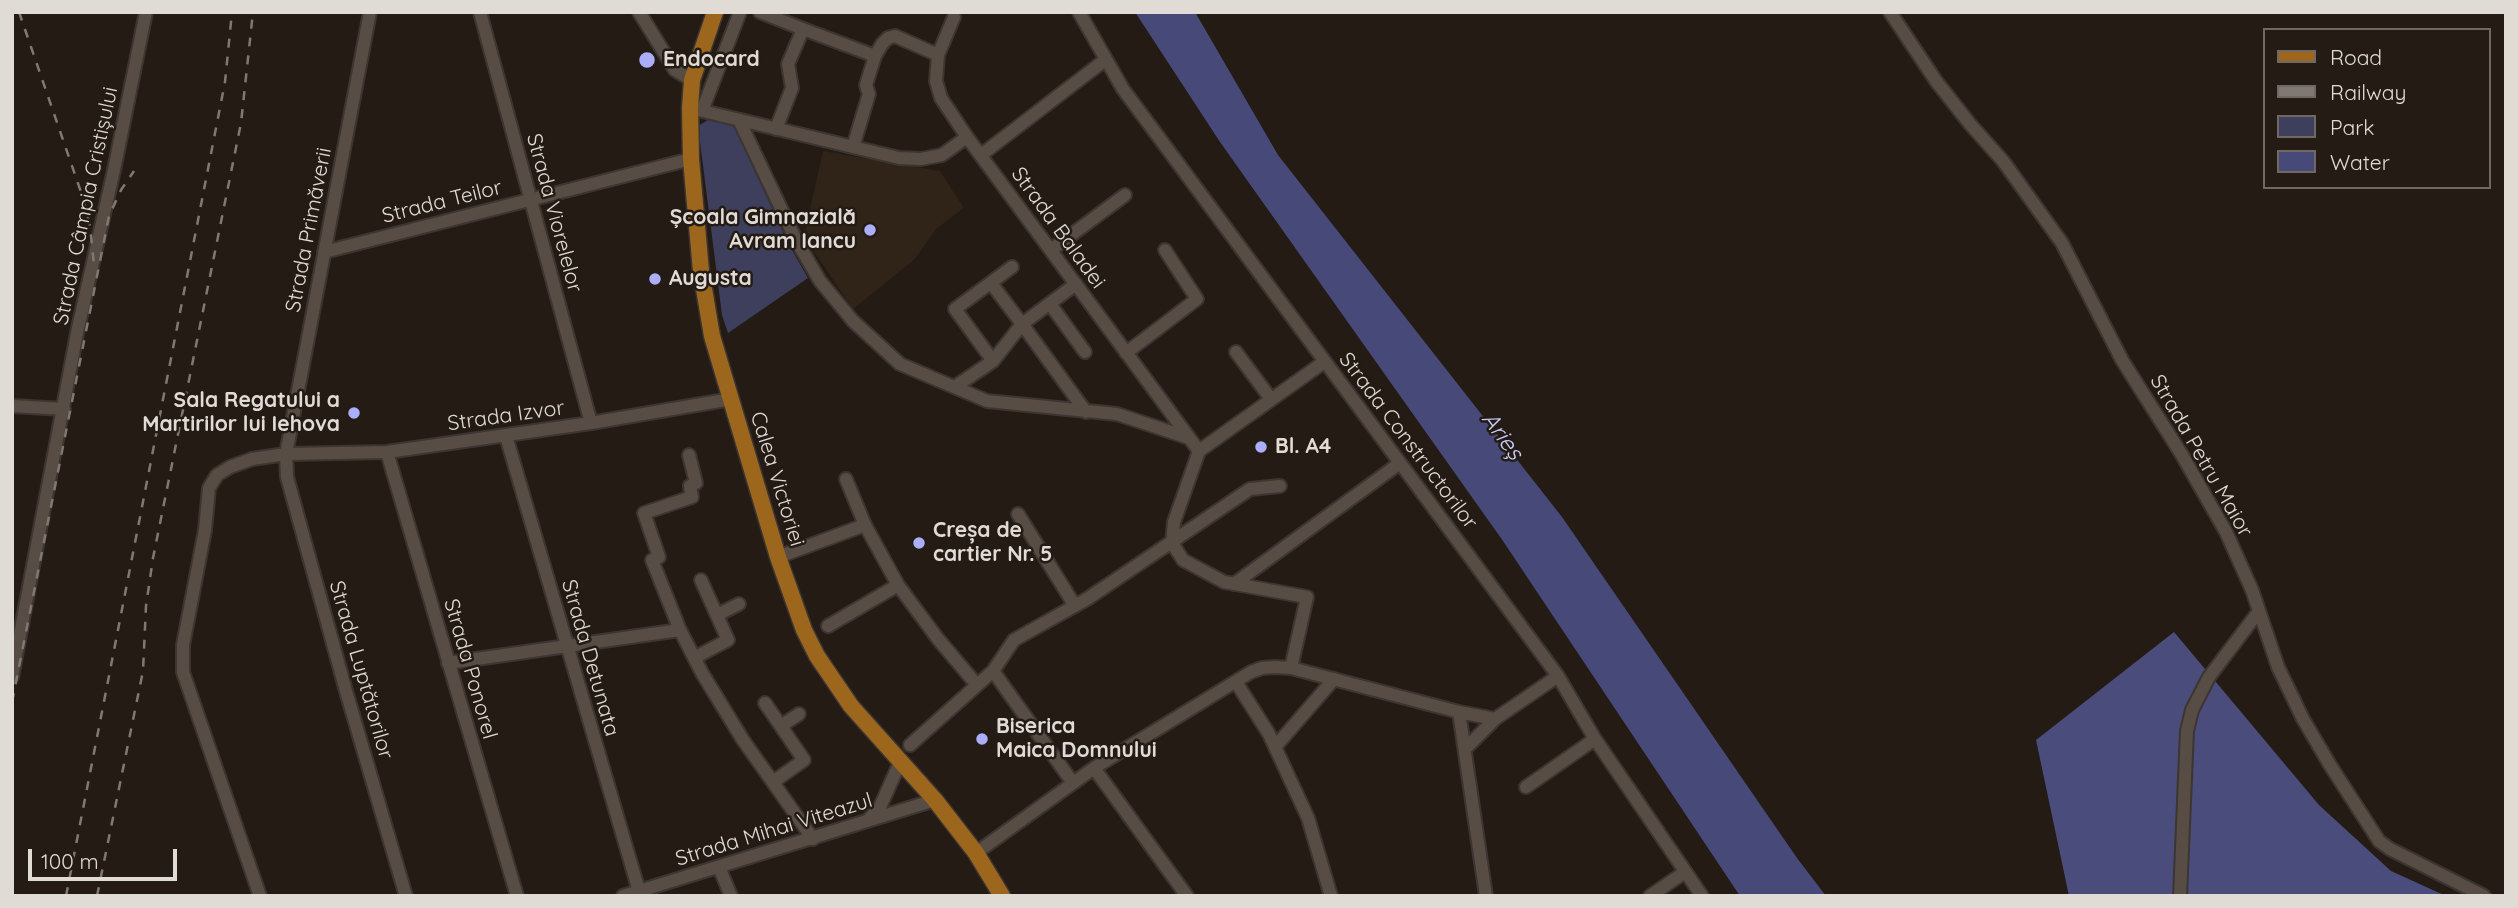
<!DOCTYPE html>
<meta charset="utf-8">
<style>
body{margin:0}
#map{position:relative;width:2518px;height:908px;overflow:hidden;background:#241b14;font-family:Quicksand,sans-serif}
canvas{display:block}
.frame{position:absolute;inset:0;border:14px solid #e1dbd6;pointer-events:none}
.legend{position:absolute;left:2263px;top:28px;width:228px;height:161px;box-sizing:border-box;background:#241b14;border:2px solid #706862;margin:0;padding:9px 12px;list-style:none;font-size:21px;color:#e1dbd6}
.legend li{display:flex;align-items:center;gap:14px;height:35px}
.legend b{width:35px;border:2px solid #706862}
.scale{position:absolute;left:28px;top:849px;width:149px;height:32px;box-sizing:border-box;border:4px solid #e1dbd6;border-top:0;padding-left:9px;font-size:21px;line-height:24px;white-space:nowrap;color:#e1dbd6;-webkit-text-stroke:5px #241b14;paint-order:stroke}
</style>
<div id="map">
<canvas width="2518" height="908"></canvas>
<div class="frame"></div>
<ul class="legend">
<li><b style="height:9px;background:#9d661d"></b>Road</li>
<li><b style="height:9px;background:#807973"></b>Railway</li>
<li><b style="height:19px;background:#3d3f5d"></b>Park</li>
<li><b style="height:19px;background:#474979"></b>Water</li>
</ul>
<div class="scale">100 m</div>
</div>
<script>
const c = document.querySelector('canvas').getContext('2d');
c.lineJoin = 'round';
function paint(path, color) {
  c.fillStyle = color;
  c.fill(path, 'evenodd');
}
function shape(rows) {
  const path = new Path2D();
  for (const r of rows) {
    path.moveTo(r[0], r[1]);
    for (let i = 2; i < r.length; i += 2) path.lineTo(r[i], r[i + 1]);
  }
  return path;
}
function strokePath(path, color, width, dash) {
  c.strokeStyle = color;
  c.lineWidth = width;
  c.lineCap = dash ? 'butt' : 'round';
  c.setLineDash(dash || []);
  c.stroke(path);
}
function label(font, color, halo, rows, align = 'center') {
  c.font = font + ' Quicksand,sans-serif';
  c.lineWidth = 5;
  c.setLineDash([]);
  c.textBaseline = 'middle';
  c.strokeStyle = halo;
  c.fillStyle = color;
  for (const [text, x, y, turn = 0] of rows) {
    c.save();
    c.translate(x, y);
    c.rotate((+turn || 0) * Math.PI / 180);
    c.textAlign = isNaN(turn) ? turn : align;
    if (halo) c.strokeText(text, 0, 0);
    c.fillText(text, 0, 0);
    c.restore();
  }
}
paint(shape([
 [823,151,940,171,964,208,936,229,915,259,853,309,810,246,805,232]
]), '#302317');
paint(shape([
 [708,120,734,125,788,243,808,278,728,333,722,315,698,126]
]), '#3d3f5d');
paint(shape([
 [2174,632,2319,805,2391,871,2446,896,2069,896,2036,740]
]), '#4a4c7c');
paint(shape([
 [1135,12,1195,12,1278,155,1562,517,1797,858,1826,896,1740,896,1503,541,1220,142]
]), '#474979');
const minor = shape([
 [370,12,286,454,287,477,346,691,406,896],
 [480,12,591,423],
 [639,12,675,70,692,80],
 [760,12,803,29],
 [1079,12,1123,89,1558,676,1595,739,1702,896],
 [1890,12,1936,81,1970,124,2003,161,2062,243,2122,360,2182,455,2226,532,2252,590,2278,667,2303,719,2330,765,2379,841,2390,849,2484,896],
 [954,17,938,55,936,81,941,98,967,137,1199,451],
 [690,108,899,158,921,159,942,155,967,137],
 [702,111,740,12],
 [739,120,796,240,820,281,853,321,900,364,987,401,1117,414,1189,438],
 [776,129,792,88,788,64,803,29,875,56],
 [853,147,869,94,866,85,875,56,882,44,888,38,895,36,938,55],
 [981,155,1105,60],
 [1051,250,1125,195],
 [324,252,691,159],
 [1076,284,1022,324,1086,412],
 [1050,304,1085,352],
 [1236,352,1271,399],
 [1126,353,1197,299,1165,250],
 [993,361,955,309,1012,267],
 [956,386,993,361,1022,324,991,283],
 [12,406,64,409],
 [506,436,639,891],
 [1199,451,1174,522,1172,543,1183,560,1224,582,1307,597,1291,668],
 [1199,451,1324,362],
 [387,452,517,896],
 [689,455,696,483,690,486,692,497,644,513,659,557,652,560,680,630,702,673,743,740,813,839],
 [846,479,865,525,898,585,938,639,977,685],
 [1018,514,1075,606],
 [778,557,865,525],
 [1234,584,1400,463],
 [717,615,739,604],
 [828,626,898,585],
 [694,658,728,640,701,580],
 [448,663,680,630],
 [993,671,1073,783],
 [12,677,78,328,114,170,146,12],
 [1236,682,1269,734,1308,818,1331,896],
 [765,703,804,760,773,782],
 [1459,712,1486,896],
 [781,726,799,714],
 [910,745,993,671,1014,640,1087,599,1250,489,1280,486],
 [1275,747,1334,679],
 [1465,749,1495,719,1558,676],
 [1094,768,1187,896],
 [1526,787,1595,739],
 [869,819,880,807,897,769,902,763],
 [976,853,1094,768,1251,672,1262,668,1275,667,1291,668,1459,712,1495,719],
 [719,867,731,896],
 [260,896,183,672,183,645,205,530,209,488,217,475,230,467,252,459,286,454,387,452,591,423,731,399],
 [623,896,935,800],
 [1650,896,1685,872],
 [2180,896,2187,731,2192,710,2209,677,2259,611]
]);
const major = shape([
 [715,12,692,80,690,108,691,159,701,271,712,336,778,557,804,630,817,656,851,706,935,800,976,853,1002,896]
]);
strokePath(minor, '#3c3531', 16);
strokePath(major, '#3c3531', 19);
strokePath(minor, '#574d45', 12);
strokePath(major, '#9d661d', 16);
strokePath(shape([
 [19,12,83,198,90,226,94,265],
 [12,702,109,216,121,190,134,171],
 [66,896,225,82,232,12],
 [97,896,143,671,146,606,153,558,241,123,253,12]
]), '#807973', 2.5, [9, 9]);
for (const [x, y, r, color] of [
 [647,60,9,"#abaffb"],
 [870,230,7,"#abaffb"],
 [655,279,7,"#abaffb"],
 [354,413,7,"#abaffb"],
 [1261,447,7,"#abaffb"],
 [919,543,7,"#abaffb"],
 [982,739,7,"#abaffb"]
]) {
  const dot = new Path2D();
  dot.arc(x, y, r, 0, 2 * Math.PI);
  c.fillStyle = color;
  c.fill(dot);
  strokePath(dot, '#241b14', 2.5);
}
label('bold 21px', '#e1dbd6', '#241b14', [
 ["Endocard",663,60],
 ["Școala Gimnazială",856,218,"right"],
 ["Avram Iancu",856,242,"right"],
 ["Augusta",669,279],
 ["Sala Regatului a",340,401,"right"],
 ["Martirilor lui Iehova",340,425,"right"],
 ["Bl. A4",1275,447],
 ["Creșa de",933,531],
 ["cartier Nr. 5",933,555],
 ["Biserica",996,727],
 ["Maica Domnului",996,751]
], 'left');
label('21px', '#e1dbd6', '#241b14', [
 ["Strada Teilor",442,202,-14],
 ["Strada Câmpia Cristișului",86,206,-78],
 ["Strada Viorelelor",554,213,75],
 ["Strada Baladei",1058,228,54],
 ["Strada Primăverii",309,230,-79],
 ["Strada Izvor",506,416,-8],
 ["Strada Constructorilor",1408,441,53],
 ["Strada Petru Maior",2201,456,60],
 ["Calea Victoriei",777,479,73],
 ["Strada Detunata",590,658,74],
 ["Strada Ponorel",470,669,74],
 ["Strada Luptătorilor",361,670,74],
 ["Strada Mihai Viteazul",774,830,-17]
]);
label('italic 23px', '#cbcffe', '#241b14', [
 ["Arieș",1502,436,54]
]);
</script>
